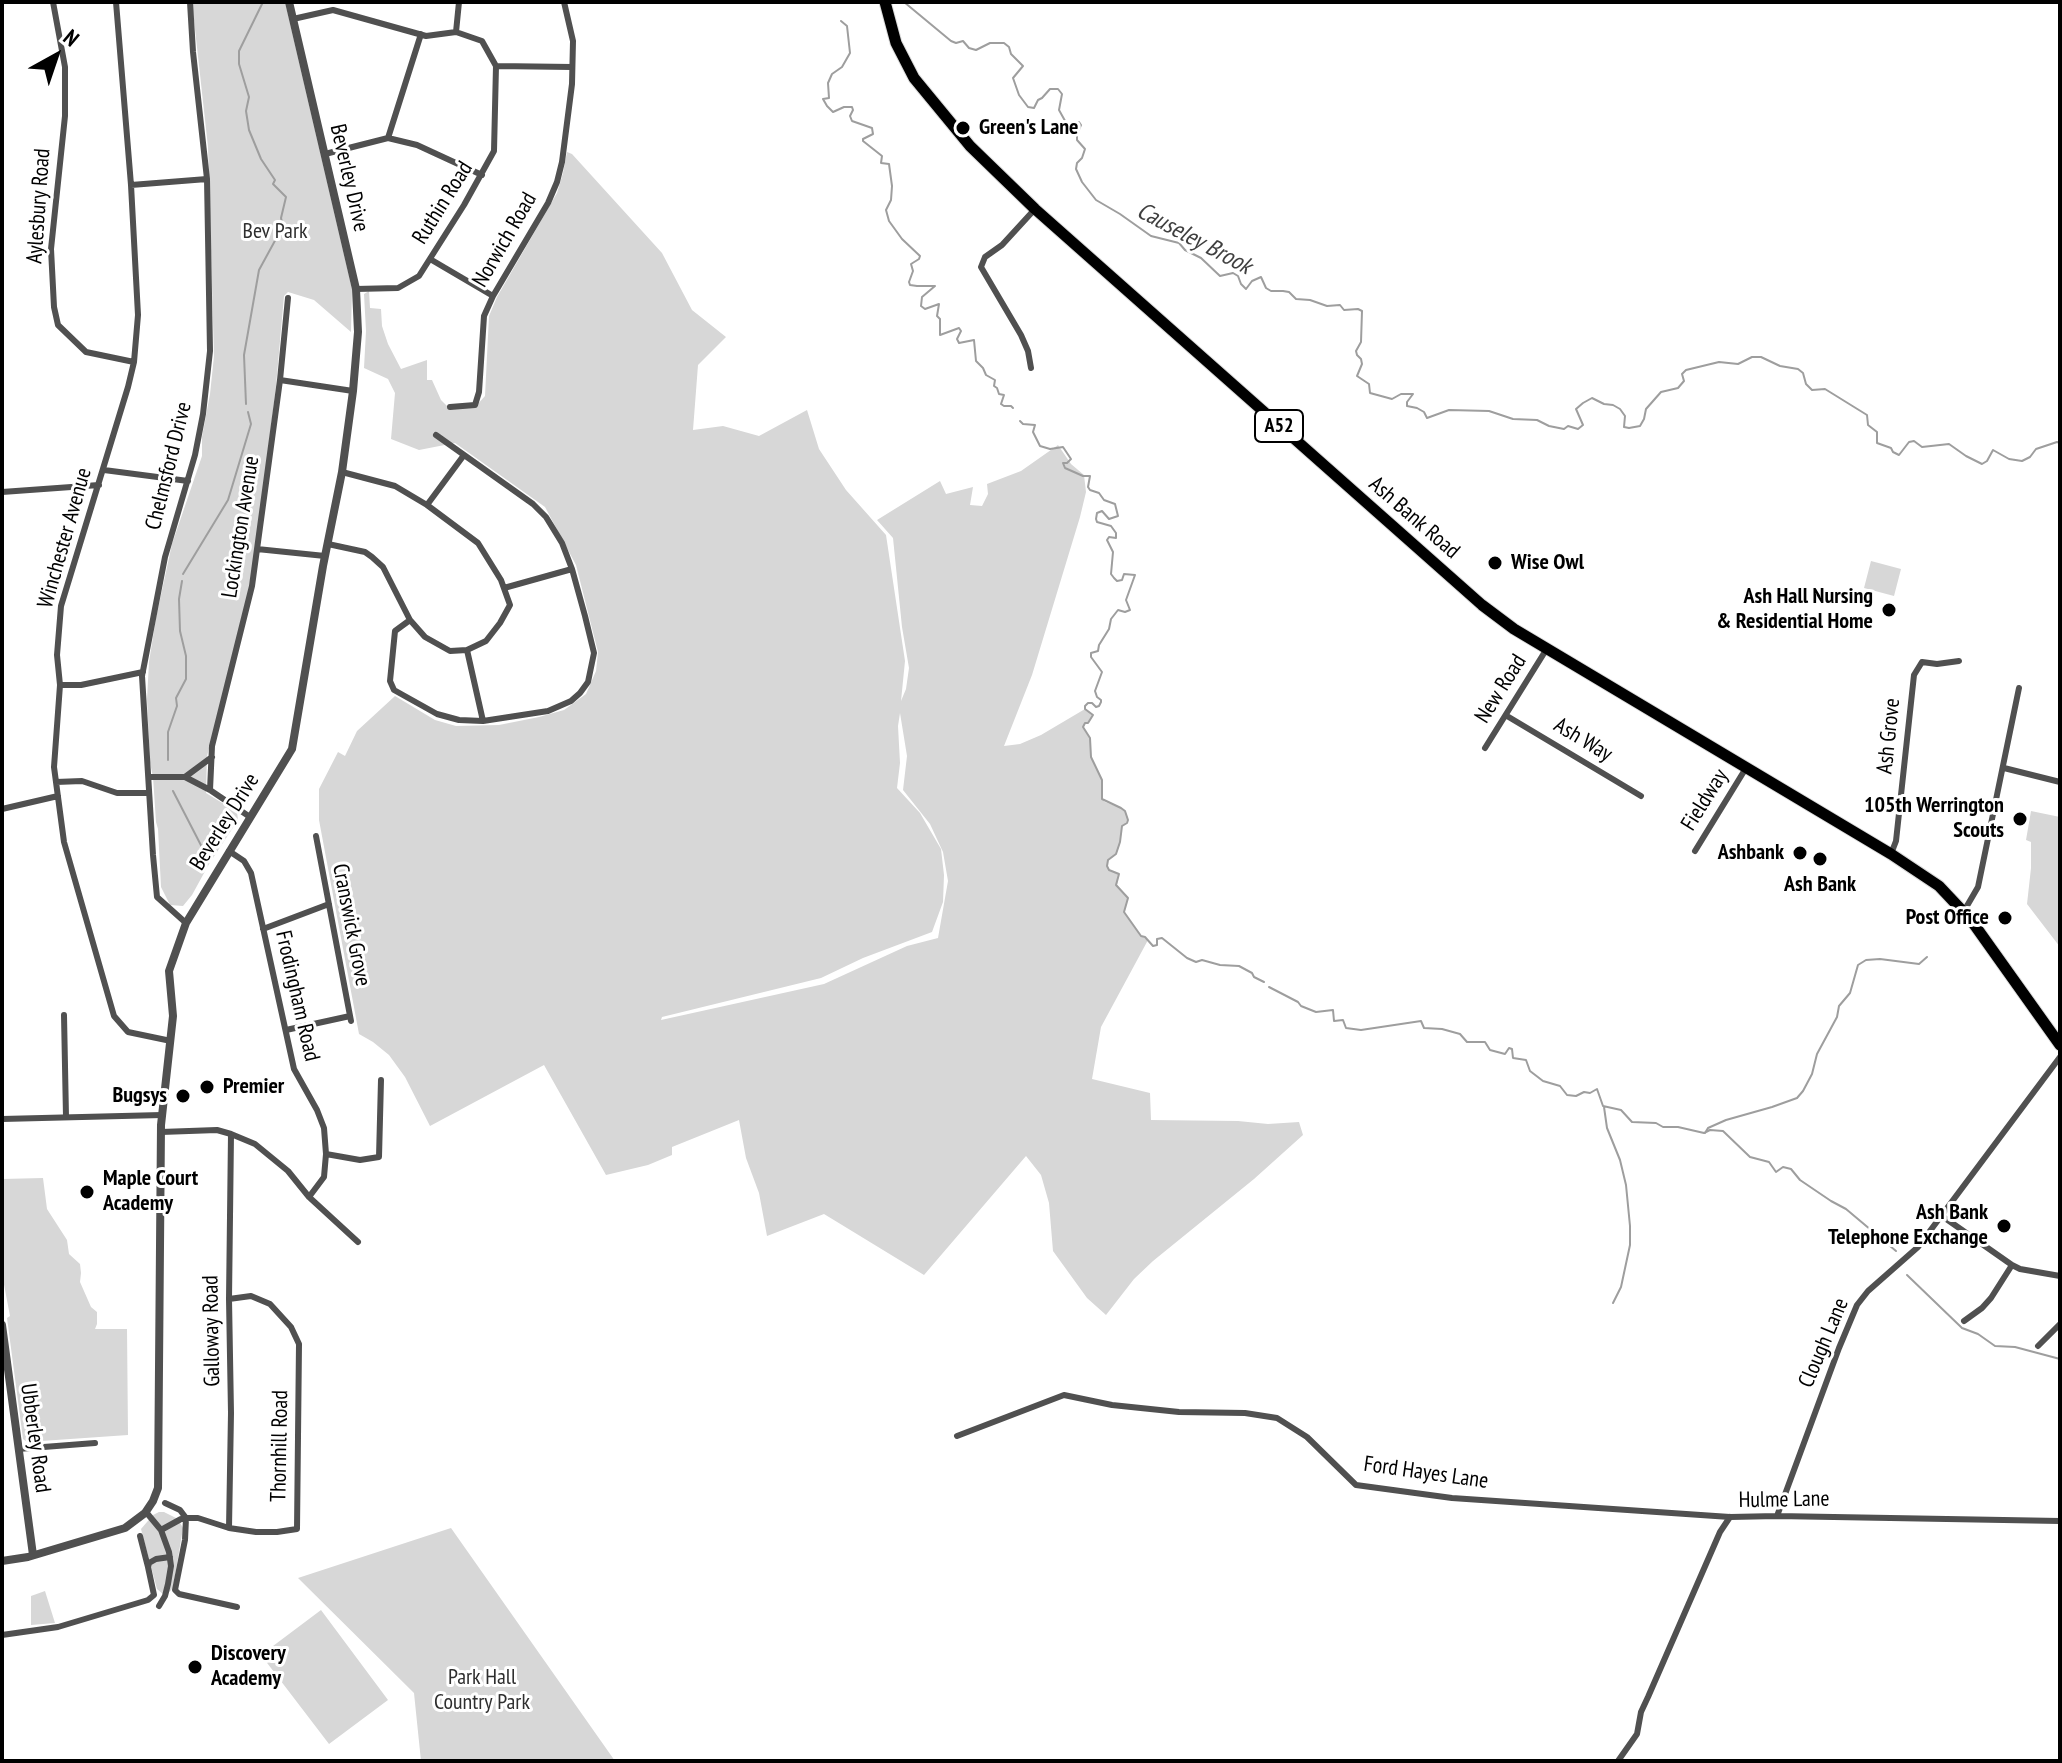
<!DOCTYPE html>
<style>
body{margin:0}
#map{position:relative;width:2062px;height:1763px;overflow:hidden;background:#fff;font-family:"PT Sans Narrow",sans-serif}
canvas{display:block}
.frame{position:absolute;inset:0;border:4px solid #000;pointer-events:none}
.north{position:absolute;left:16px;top:16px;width:80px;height:80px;-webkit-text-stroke:6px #fff;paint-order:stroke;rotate:40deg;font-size:22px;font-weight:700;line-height:32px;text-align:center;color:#000}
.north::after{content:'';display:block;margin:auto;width:28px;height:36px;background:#000;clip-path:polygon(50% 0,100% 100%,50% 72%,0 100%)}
</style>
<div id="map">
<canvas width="2062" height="1763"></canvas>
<div class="frame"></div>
<div class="north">N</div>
</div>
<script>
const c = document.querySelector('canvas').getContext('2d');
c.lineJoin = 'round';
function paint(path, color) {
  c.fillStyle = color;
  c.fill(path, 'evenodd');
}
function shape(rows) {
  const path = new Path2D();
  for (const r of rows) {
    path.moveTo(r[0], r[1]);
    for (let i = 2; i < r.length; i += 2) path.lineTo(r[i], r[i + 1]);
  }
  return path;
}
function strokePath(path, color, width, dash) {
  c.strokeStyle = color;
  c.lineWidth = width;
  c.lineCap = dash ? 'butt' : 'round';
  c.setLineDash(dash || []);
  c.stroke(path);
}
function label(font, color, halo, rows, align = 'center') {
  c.font = font + ' "PT Sans Narrow",sans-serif';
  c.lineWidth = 6;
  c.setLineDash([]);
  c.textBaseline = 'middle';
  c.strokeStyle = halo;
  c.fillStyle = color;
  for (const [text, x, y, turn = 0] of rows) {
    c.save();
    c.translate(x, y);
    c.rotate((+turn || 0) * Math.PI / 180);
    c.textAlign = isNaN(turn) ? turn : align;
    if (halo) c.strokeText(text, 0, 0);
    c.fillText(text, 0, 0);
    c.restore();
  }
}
paint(shape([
 [192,2,285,2,352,289,351,332,314,300,288,292,284,296,276,386,260,516,247,601,207,756,206,793,237,812,238,820,209,864,192,895,183,906,170,905,161,887,158,829,156,822,153,777,150,763,147,699,149,662,156,618,172,544,202,456,202,437,210,394,214,356,208,147],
 [567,152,572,154,662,253,692,310,726,337,698,365,693,430,723,426,759,436,807,410,819,449,846,490,886,535,905,661,901,701,906,689,909,668,902,627,893,538,877,520,940,481,946,494,973,487,970,505,982,506,988,494,987,484,1021,471,1058,445,1071,464,1084,475,1086,492,1080,517,1032,675,1004,746,1020,744,1041,735,1085,709,1093,715,1088,723,1085,723,1083,727,1090,738,1091,757,1102,780,1102,799,1105,802,1121,808,1125,811,1128,820,1122,827,1120,842,1116,854,1108,860,1107,866,1109,870,1119,874,1117,885,1128,898,1124,912,1141,936,1148,940,1101,1027,1092,1079,1150,1093,1151,1120,1238,1121,1268,1124,1299,1122,1303,1135,1254,1179,1153,1261,1134,1279,1106,1315,1087,1298,1053,1251,1049,1203,1041,1175,1026,1156,924,1275,824,1214,767,1236,759,1193,746,1158,739,1120,672,1147,672,1155,648,1165,606,1175,544,1065,430,1126,405,1077,389,1055,373,1042,359,1034,319,820,319,789,338,752,345,756,357,731,395,696,435,720,456,726,499,725,539,717,564,710,586,694,596,671,598,652,576,565,545,507,455,443,419,450,391,439,395,393,388,379,364,368,366,331,364,294,369,291,370,308,381,309,382,326,388,344,401,369,427,360,427,380,432,380,441,400,449,408,476,406,485,396,489,316,497,297,557,193,563,173],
 [900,713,907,756,903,790,930,824,943,852,948,881,938,938,907,946,824,984,661,1020,662,1017,821,978,863,958,932,932,943,902,944,875,941,849,920,813,897,788,900,763,898,726],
 [1871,561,1901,569,1894,596,1864,588],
 [2031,811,2060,817,2060,947,2027,904,2031,868,2031,842,2026,840],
 [43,1178,47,1209,67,1240,69,1254,80,1264,81,1273,80,1282,91,1307,97,1312,97,1324,95,1329,127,1329,128,1435,27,1442,23,1439,7,1318,10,1316,2,1274,2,1179],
 [159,1512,164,1512,178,1519,183,1528,173,1588,167,1594,164,1595,157,1589,141,1529,153,1515],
 [451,1528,615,1761,421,1761,414,1693,298,1578],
 [45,1591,55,1623,31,1625,31,1596],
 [321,1610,388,1700,329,1744,261,1655]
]), '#d7d7d7');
strokePath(shape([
 [904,2,951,41,956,43,963,41,969,48,976,50,990,43,1004,43,1009,47,1011,54,1023,66,1013,78,1019,95,1028,107,1034,108,1038,100,1042,98,1050,89,1058,89,1062,94,1059,110,1069,128,1076,122,1079,122,1081,125,1077,134,1077,140,1085,149,1082,158,1077,163,1076,169,1082,182,1096,200,1120,214,1151,236,1179,243,1185,250,1201,258,1220,276,1233,273,1238,276,1241,284,1246,289,1252,281,1261,277,1266,288,1271,291,1283,291,1289,292,1296,299,1310,300,1327,306,1340,305,1344,310,1358,309,1362,311,1361,342,1356,351,1357,355,1361,359,1362,364,1357,376,1369,384,1370,393,1392,399,1401,394,1413,394,1407,402,1407,406,1417,408,1424,412,1427,418,1449,410,1489,411,1513,419,1537,420,1549,426,1564,429,1568,426,1578,429,1583,425,1576,409,1583,403,1592,398,1604,404,1613,405,1620,409,1625,416,1624,427,1629,428,1640,426,1644,419,1646,409,1661,392,1678,388,1684,381,1682,374,1686,370,1719,362,1738,364,1752,357,1761,357,1780,366,1798,369,1803,373,1806,384,1812,390,1825,389,1867,415,1868,425,1877,432,1877,443,1891,448,1893,452,1899,455,1909,442,1914,441,1922,447,1949,444,1966,456,1982,464,1987,461,1993,450,2009,459,2022,461,2030,457,2036,449,2057,442,2060,443],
 [841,21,847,26,850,53,842,67,832,74,828,83,829,98,823,99,827,106,833,112,844,107,852,107,853,110,850,116,852,121,872,128,873,134,863,139,863,141,882,156,881,163,889,164,892,186,891,200,886,210,889,221,902,239,920,256,919,259,911,264,913,271,909,282,910,285,917,286,935,286,922,297,921,306,925,309,939,304,937,316,940,319,940,335,959,328,961,331,957,339,959,343,974,340,976,361,983,368,986,375,995,380,994,386,997,388,999,394,1004,395,1001,404,1004,406,1011,406,1013,408],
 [246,404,244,355,259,270,283,226,281,218,286,197,273,184,275,180,261,159,249,130,246,111,249,97,239,64,239,51,263,2],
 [1020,421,1023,424,1035,425,1033,432,1040,446,1050,449,1063,447,1071,459,1067,463,1063,463,1065,468,1083,476,1090,476,1088,487,1090,490,1099,493,1104,500,1115,504,1118,516,1109,519,1102,511,1097,513,1096,519,1097,522,1111,526,1116,533,1116,538,1109,537,1107,540,1113,552,1111,574,1114,578,1117,581,1122,580,1124,574,1135,575,1126,600,1130,610,1125,612,1118,610,1111,619,1109,629,1099,645,1098,651,1091,653,1091,657,1102,672,1095,691,1097,697,1101,700,1101,702,1099,706,1096,707,1092,703,1088,703,1085,706,1085,709,1093,715,1088,723,1085,723,1083,727,1090,738,1091,757,1102,780,1102,799,1121,808,1125,811,1128,820,1127,823,1122,826,1120,842,1116,854,1108,860,1107,866,1109,870,1119,874,1116,885,1128,898,1124,912,1141,936,1145,937,1153,946,1157,945,1157,939,1162,938,1187,958,1196,962,1202,960,1220,965,1239,966,1252,973,1254,977,1264,982],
 [183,574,228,500,251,424,248,412],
 [168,760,168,732,177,706,176,698,186,679,186,656,180,631,179,599,182,581],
 [173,791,206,855],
 [1269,987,1298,1002,1301,1006,1316,1012,1333,1010,1334,1021,1343,1020,1346,1028,1361,1030,1421,1021,1424,1028,1442,1029,1460,1034,1467,1042,1485,1042,1490,1050,1505,1054,1509,1048,1512,1049,1513,1058,1526,1060,1530,1071,1543,1081,1560,1086,1567,1095,1576,1096,1584,1092,1590,1093,1597,1089,1603,1106,1621,1110,1632,1122,1656,1123,1663,1127,1678,1127,1704,1133,1710,1130,1723,1131,1750,1157,1769,1162,1776,1172,1783,1167,1791,1169,1800,1180,1831,1201,1846,1209,1896,1251],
 [1604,1107,1607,1128,1620,1160,1626,1185,1630,1226,1630,1245,1621,1287,1613,1303],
 [1705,1133,1708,1128,1726,1120,1772,1107,1797,1098,1803,1091,1812,1074,1817,1054,1837,1017,1839,1006,1850,993,1858,965,1866,960,1880,959,1919,964,1927,957],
 [1907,1275,1962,1328,1978,1334,1995,1346,2015,1347,2060,1359]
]), '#9e9e9e', 2);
const trunk = shape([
 [885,2,896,43,914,78,970,146,1035,209,1482,605,1514,629,1891,854,1939,886,1971,920,2060,1045]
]);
strokePath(trunk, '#dbdbdb', 13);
strokePath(shape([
 [53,2,65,67,65,116,51,249,54,307,58,325,86,352,134,362],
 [116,2,131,185,138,315,134,362,128,387,61,606,57,655,60,685,54,767,64,842,114,1016,128,1032,171,1041],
 [293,19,333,10,426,36,456,32,482,41,496,66,494,151,464,205,419,276,398,288,356,289],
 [456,32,459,2],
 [496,66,572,67],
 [388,138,421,34],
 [325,154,388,138,417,145,482,175],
 [131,185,207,179],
 [430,259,493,296],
 [1031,368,1028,351,1021,335,981,267,985,257,1002,245,1035,209],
 [280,380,353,391],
 [450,407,475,405,479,392,484,316,493,296,548,203,557,182,562,162,572,84,573,41,564,2],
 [104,470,188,481],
 [2,492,99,485],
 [427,505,464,455],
 [328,544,365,552,372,557,383,567,410,620,425,637,450,651,467,650,486,641,500,623,510,605,501,580,478,543,427,505,395,486,342,472],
 [257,549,325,556],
 [504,588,572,569],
 [410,620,395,631,390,681,394,690,437,714,459,720,483,721,548,711,571,701,580,693,588,682,594,653,585,616,572,569,562,543,546,517,533,504,436,435],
 [467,650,483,721],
 [60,685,81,685,143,672],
 [1507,716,1641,796],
 [1485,748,1546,650],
 [2004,768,2060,782],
 [149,777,185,777,210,790,250,817],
 [185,777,212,757],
 [56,782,82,781,117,793,149,793],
 [210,790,212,746,252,586,280,380,288,298],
 [2,809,58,796],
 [316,836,351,1021],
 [229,851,244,861,251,873,294,1069,317,1110,324,1128,326,1154,324,1177,309,1197],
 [1695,851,1746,768],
 [1891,854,1896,841,1914,675,1922,662,1937,664,1959,661],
 [1964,911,1978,887,2019,688],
 [186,923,157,897,153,855,142,676,165,557,195,455,203,414,210,351,207,179,193,52,190,2],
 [263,929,329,904],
 [64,1015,66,1117],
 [286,1030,350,1016],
 [2,1119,162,1115],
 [161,1132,217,1130,231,1134,255,1144,288,1171,309,1197,358,1242],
 [326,1154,360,1160,379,1157,381,1080],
 [1942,1216,2012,1265,2020,1269,2060,1276],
 [1964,1321,1982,1308,1991,1298,2012,1265],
 [2038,1346,2060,1324],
 [957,1436,1064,1395,1112,1405,1179,1412,1245,1413,1277,1418,1307,1437,1356,1485,1452,1498,1730,1517,1777,1516,2060,1521],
 [18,1449,95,1443],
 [165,1503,180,1510,186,1518,185,1540,175,1590,179,1594,237,1607],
 [146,1512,161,1530,169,1552,171,1566,168,1584,165,1596,159,1606],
 [1777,1516,1839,1348,1857,1305,1868,1291,1918,1247,2060,1057],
 [229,1528,231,1413,229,1299,231,1134],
 [161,1530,181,1519,189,1518,198,1518,229,1528,256,1532,277,1532,297,1529,299,1344,291,1327,270,1304,251,1296,229,1299],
 [140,1536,148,1567],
 [2,1635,58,1627,148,1600,154,1595,148,1567,149,1563,156,1559,170,1557],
 [1618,1761,1637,1734,1641,1712,1648,1697,1720,1532,1730,1517]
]), '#505050', 6);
strokePath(shape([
 [2,1325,33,1555],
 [2,1561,28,1557,125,1528,145,1513,153,1501,158,1488,161,1125,173,1016,169,971,186,923,292,749,323,566,342,472,353,391,358,332,356,289,289,2]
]), '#505050', 8);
strokePath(trunk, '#000', 11);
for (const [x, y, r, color] of [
 [963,128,8,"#000"],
 [1495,563,8,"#000"],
 [1889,610,8,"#000"],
 [2020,819,8,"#000"],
 [1800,853,8,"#000"],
 [1820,859,8,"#000"],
 [2005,918,8,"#000"],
 [207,1087,8,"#000"],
 [183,1096,8,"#000"],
 [87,1192,8,"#000"],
 [2004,1226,8,"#000"],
 [195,1667,8,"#000"]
]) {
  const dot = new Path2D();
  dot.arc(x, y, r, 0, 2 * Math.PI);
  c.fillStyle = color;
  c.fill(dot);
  strokePath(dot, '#fff', 3);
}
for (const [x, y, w] of [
 [1279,426,48]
]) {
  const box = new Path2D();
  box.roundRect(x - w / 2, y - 16, w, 32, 6);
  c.fillStyle = '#fff';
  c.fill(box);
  strokePath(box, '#000', 2);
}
label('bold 20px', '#000', null, [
 ["A52",1279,426]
]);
label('bold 22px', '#000', '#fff', [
 ["Green's Lane",979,128,"left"],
 ["Wise Owl",1511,563,"left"],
 ["Ash Hall Nursing",1873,597],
 ["& Residential Home",1873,622],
 ["105th Werrington",2004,806],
 ["Scouts",2004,831],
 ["Ashbank",1784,853],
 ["Ash Bank",1820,885,"center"],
 ["Post Office",1989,918],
 ["Premier",223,1087,"left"],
 ["Bugsys",167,1096],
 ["Maple Court",103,1179,"left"],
 ["Academy",103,1204,"left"],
 ["Ash Bank",1988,1213],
 ["Telephone Exchange",1988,1238],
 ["Discovery",211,1654,"left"],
 ["Academy",211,1679,"left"]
], 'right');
label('22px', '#000', '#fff', [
 ["Beverley Drive",349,178,77],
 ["Ruthin Road",443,203,-58],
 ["Aylesbury Road",39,206,-86],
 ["Norwich Road",505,240,-60],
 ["Chelmsford Drive",169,466,-76],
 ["Ash Bank Road",1414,518,41],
 ["Lockington Avenue",241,527,-81],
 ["Winchester Avenue",65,538,-74],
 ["New Road",1501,689,-58],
 ["Ash Grove",1889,736,-84],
 ["Ash Way",1583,740,31],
 ["Fieldway",1705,800,-58],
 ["Beverley Drive",225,822,-58],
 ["Cranswick Grove",351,925,79],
 ["Frodingham Road",297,996,77],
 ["Galloway Road",212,1331,-91],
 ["Clough Lane",1824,1343,-67],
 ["Ubberley Road",35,1438,82],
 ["Thornhill Road",280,1446,-89],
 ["Ford Hayes Lane",1426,1473,8],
 ["Hulme Lane",1784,1500,-1]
]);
label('22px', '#2e2e2e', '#fff', [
 ["Bev Park",275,232],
 ["Park Hall",482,1678],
 ["Country Park",482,1703]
]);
label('italic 24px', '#3f3f3f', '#fff', [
 ["Causeley Brook",1194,239,28]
]);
</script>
